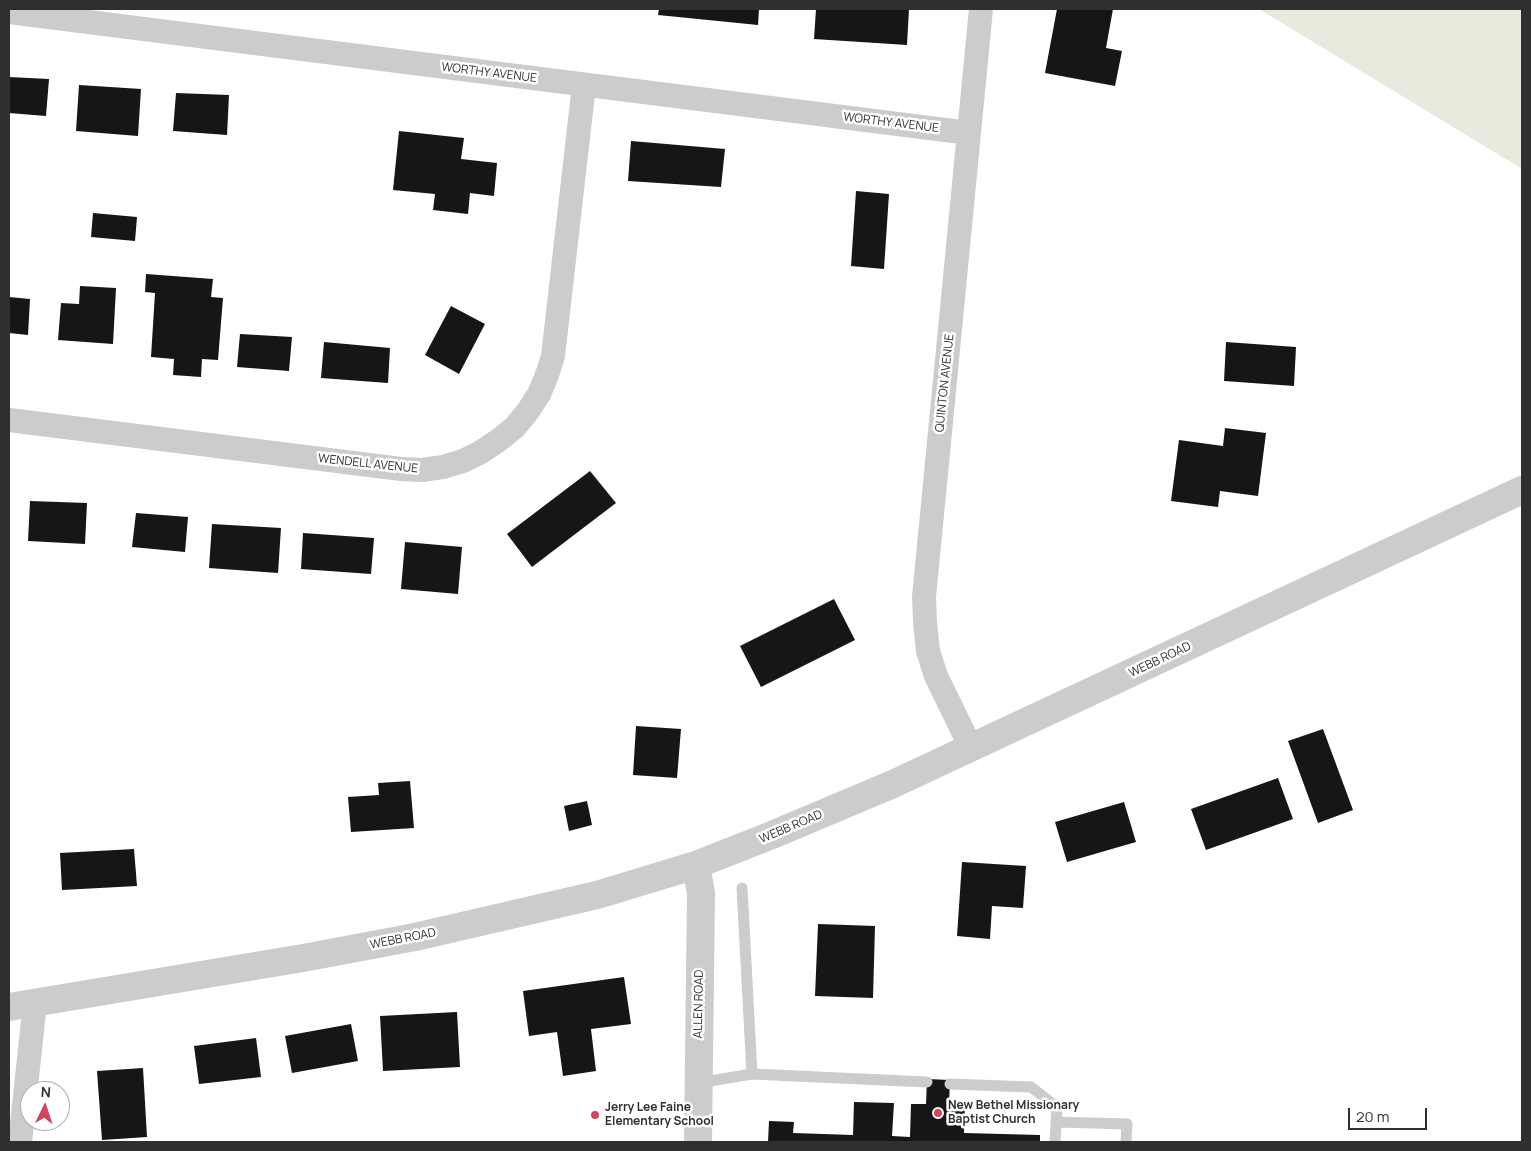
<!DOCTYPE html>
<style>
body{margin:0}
#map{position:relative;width:1531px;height:1151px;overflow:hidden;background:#fff;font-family:Manrope,sans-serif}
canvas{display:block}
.frame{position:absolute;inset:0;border:10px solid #2f2f2f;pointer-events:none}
.north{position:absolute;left:20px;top:1081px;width:50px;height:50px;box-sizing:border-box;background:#fff;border:1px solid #acacac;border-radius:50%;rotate:4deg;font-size:14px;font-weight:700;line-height:20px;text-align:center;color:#2f2f2f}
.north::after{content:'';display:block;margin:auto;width:18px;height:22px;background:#d5435c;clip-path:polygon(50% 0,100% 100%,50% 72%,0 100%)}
.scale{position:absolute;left:1348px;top:1108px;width:79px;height:22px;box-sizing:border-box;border:2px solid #2f2f2f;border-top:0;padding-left:6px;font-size:15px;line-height:18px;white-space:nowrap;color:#2f2f2f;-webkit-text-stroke:4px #fff;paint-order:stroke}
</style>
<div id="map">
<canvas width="1531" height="1151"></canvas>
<div class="frame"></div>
<div class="north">N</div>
<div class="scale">20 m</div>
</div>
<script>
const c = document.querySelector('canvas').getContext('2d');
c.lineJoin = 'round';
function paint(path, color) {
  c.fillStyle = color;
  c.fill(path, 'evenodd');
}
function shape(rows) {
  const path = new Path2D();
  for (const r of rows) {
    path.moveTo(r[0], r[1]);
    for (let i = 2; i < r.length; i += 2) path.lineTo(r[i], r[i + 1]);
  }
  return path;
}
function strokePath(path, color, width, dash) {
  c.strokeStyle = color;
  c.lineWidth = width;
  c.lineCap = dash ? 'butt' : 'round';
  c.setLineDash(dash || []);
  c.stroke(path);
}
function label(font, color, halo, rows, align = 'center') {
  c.font = font + ' Manrope,sans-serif';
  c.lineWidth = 5;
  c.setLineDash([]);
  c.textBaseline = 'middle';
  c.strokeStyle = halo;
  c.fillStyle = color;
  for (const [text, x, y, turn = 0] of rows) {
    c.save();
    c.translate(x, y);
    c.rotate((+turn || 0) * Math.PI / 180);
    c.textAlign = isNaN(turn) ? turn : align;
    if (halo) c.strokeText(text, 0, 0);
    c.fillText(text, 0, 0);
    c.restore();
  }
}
paint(shape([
 [1259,9,1522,9,1522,170,1522,169]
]), '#e6ebde');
paint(shape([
 [659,9,759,9,758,25,658,15],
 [816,9,909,9,907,45,814,39],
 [1057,9,1113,9,1106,48,1122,51,1115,86,1045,73],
 [9,77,49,79,46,116,9,113],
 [79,85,141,89,138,136,76,131],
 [176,93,229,95,227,135,173,131],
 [399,131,464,138,461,159,497,163,494,196,470,193,468,214,433,210,435,194,393,190],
 [631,141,725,149,721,187,628,181],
 [856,191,889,194,884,269,851,266],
 [93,213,137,217,135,241,91,237],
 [146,274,213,279,211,297,223,298,218,360,202,359,201,377,173,375,174,359,151,357,155,293,145,292],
 [80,286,116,288,113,344,58,340,61,303,79,304],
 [9,297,30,299,28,335,9,333],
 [451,306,485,324,459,374,425,355],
 [240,334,292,337,289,371,237,367],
 [324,342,390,348,388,383,321,378],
 [1226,342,1296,347,1294,386,1224,381],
 [1225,428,1266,433,1258,496,1220,491,1218,507,1171,501,1179,440,1223,446],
 [590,471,616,503,532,567,507,534],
 [30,501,87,503,85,544,28,541],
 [136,513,188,517,185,552,132,547],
 [212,524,281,528,278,573,209,568],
 [303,533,374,538,371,574,301,569],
 [405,542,462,547,458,594,401,589],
 [834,599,855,640,761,687,740,646],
 [636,726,681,729,677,778,633,775],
 [1323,729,1353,810,1318,823,1288,741],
 [1278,778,1293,819,1206,850,1191,809],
 [410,781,414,828,351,832,348,797,379,795,378,783],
 [587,801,592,825,569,831,564,806],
 [1124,802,1136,842,1067,862,1055,822],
 [134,849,137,886,62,890,60,853],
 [962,862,1026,866,1023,908,992,906,990,939,957,936],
 [818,924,875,926,873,998,815,996],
 [624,977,631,1024,591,1029,596,1071,563,1076,557,1032,529,1036,523,991],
 [457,1012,460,1067,383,1071,380,1016],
 [351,1024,358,1061,292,1073,285,1036],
 [256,1038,261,1077,199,1084,194,1046],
 [143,1068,147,1137,102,1140,97,1071],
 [927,1079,950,1080,949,1105,965,1105,964,1133,1040,1135,1040,1142,768,1142,769,1121,794,1122,793,1133,853,1135,854,1102,894,1103,892,1136,910,1137,911,1104,926,1104]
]), '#161616');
strokePath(shape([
 [752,1074,927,1082],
 [698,1083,752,1074,742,888],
 [950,1084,1031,1087,1057,1107,1055,1142],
 [1056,1122,1127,1124,1126,1142]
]), '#ccc', 11);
strokePath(shape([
 [9,12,969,133],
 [9,420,401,469,422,470,443,467,463,461,481,452,499,440,515,427,528,411,539,394,547,375,553,356,584,85],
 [971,748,936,676,928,651,925,622,924,597,981,9],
 [20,1142,35,1003]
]), '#ccc', 24);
strokePath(shape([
 [696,865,701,893,698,1142],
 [9,1007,303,958,415,937,597,895,696,865,772,835,893,784,1522,490]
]), '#ccc', 28);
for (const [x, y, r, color] of [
 [938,1113,5,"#d5435c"],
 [595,1115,5,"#d5435c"]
]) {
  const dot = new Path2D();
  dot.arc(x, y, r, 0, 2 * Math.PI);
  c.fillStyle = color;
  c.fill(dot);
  strokePath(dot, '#fff', 2);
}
label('12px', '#2f2f2f', '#fff', [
 ["WORTHY AVENUE",489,73,7],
 ["WORTHY AVENUE",891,123,7],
 ["QUINTON AVENUE",945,383,-84],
 ["WENDELL AVENUE",368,464,6],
 ["WEBB ROAD",1160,660,-25],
 ["WEBB ROAD",791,827,-23],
 ["WEBB ROAD",403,939,-11],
 ["ALLEN ROAD",699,1004,-89]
]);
label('bold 12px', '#2f2f2f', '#fff', [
 ["New Bethel Missionary",948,1106],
 ["Baptist Church",948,1120],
 ["Jerry Lee Faine",605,1108],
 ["Elementary School",605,1122]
], 'left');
</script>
